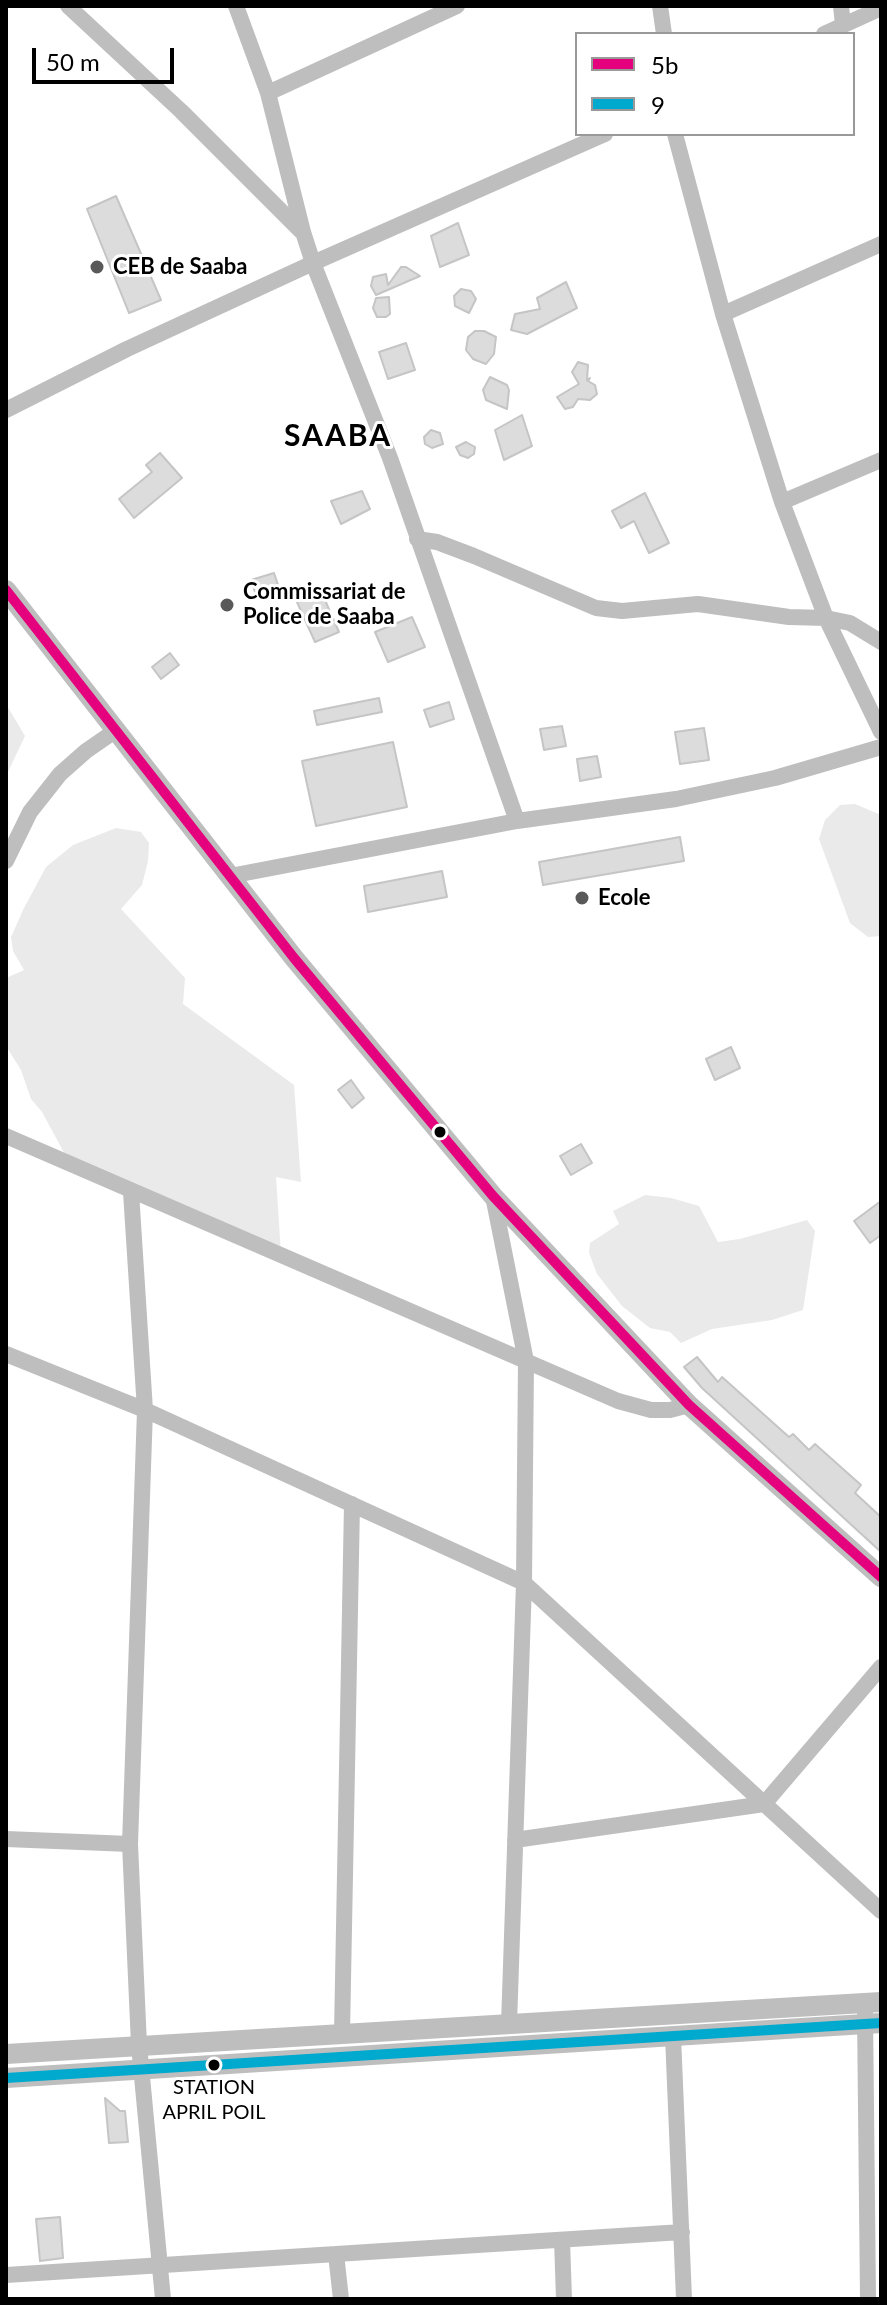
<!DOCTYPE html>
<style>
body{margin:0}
#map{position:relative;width:887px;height:2305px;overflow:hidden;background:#fff;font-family:Lato,sans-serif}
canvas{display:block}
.frame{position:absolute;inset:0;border:8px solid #000;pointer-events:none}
.legend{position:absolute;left:575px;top:32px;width:280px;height:104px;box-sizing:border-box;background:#fff;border:2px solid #999;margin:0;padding:10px 14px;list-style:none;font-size:24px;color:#000}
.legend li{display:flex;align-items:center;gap:16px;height:40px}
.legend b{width:40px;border:2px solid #999}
.scale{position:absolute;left:32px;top:48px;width:142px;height:36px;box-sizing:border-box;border:4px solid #000;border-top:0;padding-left:10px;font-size:24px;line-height:28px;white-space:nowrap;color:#000;-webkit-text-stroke:6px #fff;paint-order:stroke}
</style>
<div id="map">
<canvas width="887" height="2305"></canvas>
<div class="frame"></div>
<ul class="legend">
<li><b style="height:10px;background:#e5007d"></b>5b</li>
<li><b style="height:10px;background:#00a9ce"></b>9</li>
</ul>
<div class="scale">50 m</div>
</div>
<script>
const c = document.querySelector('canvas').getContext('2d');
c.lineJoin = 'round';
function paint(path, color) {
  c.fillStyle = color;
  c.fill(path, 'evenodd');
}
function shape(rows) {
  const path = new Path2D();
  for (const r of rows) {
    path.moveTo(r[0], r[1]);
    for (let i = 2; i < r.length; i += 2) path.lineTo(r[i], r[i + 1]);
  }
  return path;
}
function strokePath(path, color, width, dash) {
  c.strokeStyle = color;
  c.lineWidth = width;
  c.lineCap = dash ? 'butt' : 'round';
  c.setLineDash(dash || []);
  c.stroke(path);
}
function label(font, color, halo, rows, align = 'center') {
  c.font = font + ' Lato,sans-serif';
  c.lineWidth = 6;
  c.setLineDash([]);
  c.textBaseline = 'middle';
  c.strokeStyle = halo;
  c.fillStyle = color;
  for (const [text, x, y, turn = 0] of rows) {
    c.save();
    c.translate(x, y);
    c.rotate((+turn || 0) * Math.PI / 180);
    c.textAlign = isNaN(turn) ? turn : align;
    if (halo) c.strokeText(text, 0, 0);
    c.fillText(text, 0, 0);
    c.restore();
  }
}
paint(shape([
 [6,704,25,736,6,776],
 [855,804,881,815,881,936,868,937,850,923,819,839,825,820,840,805],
 [116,828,141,832,149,843,148,861,142,885,121,909,185,978,183,1004,294,1085,301,1182,276,1177,281,1254,68,1160,42,1112,31,1099,21,1070,6,1046,6,978,24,970,13,951,11,937,24,908,46,867,73,845],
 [645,1195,671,1198,699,1206,718,1242,740,1239,807,1220,815,1231,803,1310,772,1320,712,1329,681,1343,670,1332,650,1328,622,1306,597,1274,589,1253,590,1243,619,1224,613,1211]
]), '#eaeaea');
const building = shape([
 [116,196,161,300,129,313,87,209,116,196],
 [458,223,469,255,440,267,431,236,458,223],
 [401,267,406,267,420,276,376,295,371,286,373,277,386,274,388,285,401,267],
 [566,282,577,308,527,334,511,330,515,314,540,309,537,298,566,282],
 [461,289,471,291,476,299,469,313,455,306,454,296,461,289],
 [389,297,390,314,386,317,377,317,373,308,376,298,389,297],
 [475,331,484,331,496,337,494,354,486,364,473,359,466,350,468,337,475,331],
 [406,343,415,370,388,379,379,352,406,343],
 [578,362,588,365,587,380,590,378,588,381,595,385,597,394,590,400,578,399,573,407,565,409,557,397,579,384,572,372,578,362],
 [490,377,507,385,509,390,507,409,486,400,483,390,490,377],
 [522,415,532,446,504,460,495,430,522,415],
 [431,430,440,433,443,444,432,448,425,444,424,437,431,430],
 [466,442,475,447,474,454,468,458,460,455,456,447,466,442],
 [160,453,182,478,134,518,119,499,152,472,146,465,160,453],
 [362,491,370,509,341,524,331,501,362,491],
 [645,493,669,543,649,553,634,521,621,528,612,511,645,493],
 [274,573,279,588,256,595,251,580,274,573],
 [321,591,339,632,315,642,297,602,321,591],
 [412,617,425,647,388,662,375,632,412,617],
 [170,653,179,665,161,679,152,667,170,653],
 [379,698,382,712,317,725,314,711,379,698],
 [449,702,454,719,430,727,424,710,449,702],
 [562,726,566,746,544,750,540,729,562,726],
 [704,728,709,760,680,764,675,732,704,728],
 [393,742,407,807,316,826,302,761,393,742],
 [597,756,601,777,580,781,577,759,597,756],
 [680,837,684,861,543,885,539,862,680,837],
 [442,871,447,897,368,912,364,886,442,871],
 [731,1047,740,1068,715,1080,706,1059,731,1047],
 [351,1080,364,1098,352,1108,338,1090,351,1080],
 [581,1144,592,1163,571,1175,560,1156,581,1144],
 [881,1201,881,1235,870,1243,854,1221,881,1201],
 [697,1357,718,1382,722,1377,789,1437,793,1434,809,1450,815,1444,861,1485,855,1493,881,1517,881,1552,702,1388,684,1367,697,1357],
 [105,2098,120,2111,125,2111,128,2142,109,2143,105,2098],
 [60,2217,63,2258,40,2261,36,2219,60,2217]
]);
paint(building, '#dcdcdc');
strokePath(building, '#c5c5c5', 2);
strokePath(shape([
 [68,6,181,111,301,231],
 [236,6,268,93,303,232,313,263,390,458,517,821],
 [660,6,664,34],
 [841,6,843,25],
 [824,34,881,8],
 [268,93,457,6],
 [675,134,723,314,782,502,826,618,881,732],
 [723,314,881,244],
 [6,410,127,349,313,263,605,134],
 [782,502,881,460],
 [417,539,437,542,474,556,596,608,622,611,698,604,789,617,826,618,850,623,881,642],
 [6,861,30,812,60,774,86,751,115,731],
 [230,876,517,821,676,799,775,778,881,747],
 [6,1136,618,1401,651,1410,670,1410,689,1405],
 [131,1192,145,1410,130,1844,139,2045,163,2299],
 [493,1196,526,1361,524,1583,509,2024],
 [6,1354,145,1410,524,1583,881,1911],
 [6,1839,130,1844],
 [515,1840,764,1804,881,1667],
 [865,2012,868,2299],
 [342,2033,352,1504],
 [673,2036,684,2299],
 [562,2240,564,2299],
 [336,2254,341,2299],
 [6,2275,682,2232]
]), '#bebebe', 16);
strokePath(shape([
 [6,590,294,958,493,1196,689,1405,881,1577],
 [6,2054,881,2002],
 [6,2078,881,2023]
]), '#bebebe', 20);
strokePath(shape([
 [6,590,294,958,493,1196,689,1405,881,1577]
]), '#e5007d', 10);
strokePath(shape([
 [6,2078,881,2023]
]), '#00a9ce', 10);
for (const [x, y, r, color] of [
 [97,267,8,"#595959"],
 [227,605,8,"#595959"],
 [582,898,8,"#595959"],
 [440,1132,7,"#000"],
 [214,2065,7,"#000"]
]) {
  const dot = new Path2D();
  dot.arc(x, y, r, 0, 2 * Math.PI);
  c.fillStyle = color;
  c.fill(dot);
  strokePath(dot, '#fff', 3);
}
label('20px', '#000', '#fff', [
 ["STATION",214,2088],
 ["APRIL POIL",214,2113]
]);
label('bold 22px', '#000', '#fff', [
 ["CEB de Saaba",113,267],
 ["Commissariat de",243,592],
 ["Police de Saaba",243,617],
 ["Ecole",598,898]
], 'left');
c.letterSpacing = '2px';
label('bold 30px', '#000', '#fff', [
 ["SAABA",338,436]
]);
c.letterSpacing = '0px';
</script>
